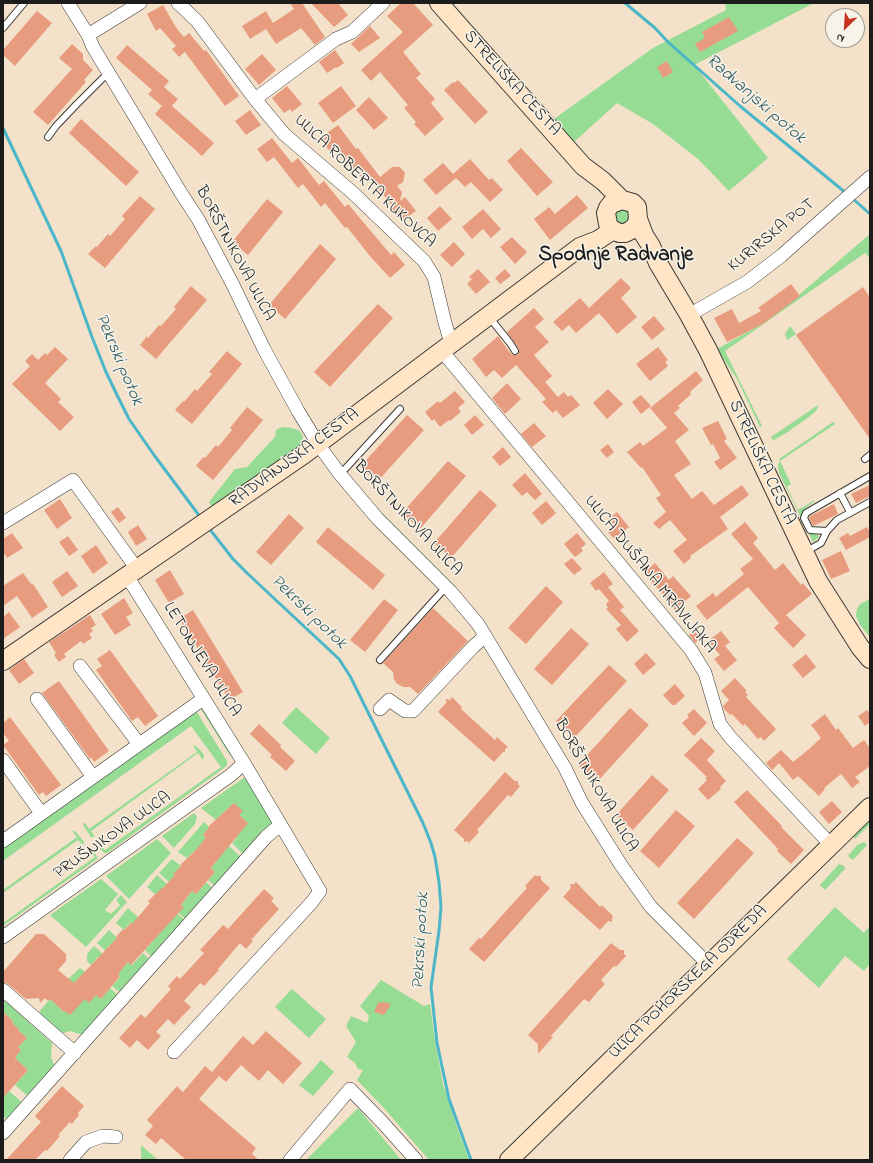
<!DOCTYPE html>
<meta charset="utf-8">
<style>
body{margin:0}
#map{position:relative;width:873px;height:1163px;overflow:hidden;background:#f4e1c9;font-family:"Indie Flower",sans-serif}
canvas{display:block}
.frame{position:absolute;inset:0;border:4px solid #1c1c1c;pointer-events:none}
.north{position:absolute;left:825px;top:8px;width:40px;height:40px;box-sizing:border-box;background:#f7f3e8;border:1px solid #9f9d96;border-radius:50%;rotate:205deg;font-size:11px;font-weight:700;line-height:16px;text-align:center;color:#1c1c1c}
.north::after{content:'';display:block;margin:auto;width:14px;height:18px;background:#c8321e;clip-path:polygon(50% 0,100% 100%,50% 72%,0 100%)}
</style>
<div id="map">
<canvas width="873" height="1163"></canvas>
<div class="frame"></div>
<div class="north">N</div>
</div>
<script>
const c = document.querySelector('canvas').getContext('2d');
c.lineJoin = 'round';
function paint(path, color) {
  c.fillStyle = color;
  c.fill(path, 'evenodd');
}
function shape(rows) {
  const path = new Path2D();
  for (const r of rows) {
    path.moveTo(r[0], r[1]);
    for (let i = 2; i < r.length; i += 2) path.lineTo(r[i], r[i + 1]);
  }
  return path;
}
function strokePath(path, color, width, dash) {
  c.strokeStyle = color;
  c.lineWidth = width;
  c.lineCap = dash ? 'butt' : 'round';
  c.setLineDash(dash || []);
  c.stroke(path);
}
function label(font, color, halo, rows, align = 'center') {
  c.font = font + ' "Indie Flower",sans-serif';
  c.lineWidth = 3;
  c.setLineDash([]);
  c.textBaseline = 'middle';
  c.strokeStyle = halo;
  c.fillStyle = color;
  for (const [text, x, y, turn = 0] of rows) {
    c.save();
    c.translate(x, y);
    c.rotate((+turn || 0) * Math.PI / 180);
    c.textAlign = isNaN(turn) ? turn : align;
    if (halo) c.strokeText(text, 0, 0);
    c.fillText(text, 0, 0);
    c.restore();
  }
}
paint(shape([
 [725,3,814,3,694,65,768,158,729,191,698,159,653,124,617,103,574,142,554,119,653,48,726,10],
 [626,207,632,215,624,226,615,223,614,211],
 [870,234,870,258,865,253,725,351,762,426,760,427,737,379,717,349,762,324,800,294],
 [790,326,796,334,787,340,785,334],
 [818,405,817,410,809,417,786,433,774,440,772,439,771,437],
 [833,422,835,424,780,461,791,484,787,487,798,510,813,501,815,501,804,509,801,515,809,532,818,535,819,537,813,542,779,473,778,465,780,461,779,459],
 [282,427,292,428,300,431,303,437,302,444,286,457,212,507,209,502,235,469,247,467,275,437,276,430],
 [870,599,870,637,860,625,856,616,857,609,860,604],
 [202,705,234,759,229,754,202,711,199,706],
 [296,707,330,738,316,754,282,723],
 [195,709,227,761,227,765,224,768,107,853,104,853,98,846,100,845,105,850,221,767,191,726,3,861,3,846],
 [193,745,196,746,201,751,204,755,203,760,198,753,91,831,95,837,91,837,83,825,84,823,85,823,89,829,197,752],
 [245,777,277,823,245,856,232,843,236,839,235,837,248,823,239,815,242,811,234,803,229,809,228,808,216,820,201,808],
 [194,813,197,817,195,824,174,848,162,836],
 [870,820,870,824,855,839,853,836],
 [204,822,209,827,203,835,206,838,196,855,193,852,187,858,178,852],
 [72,831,74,831,77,833,84,842,83,845,78,840,3,893,3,890,77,837],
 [157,839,171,853,129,899,106,876],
 [864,842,867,845,853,860,848,856,857,845],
 [229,846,242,858,217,888,208,880,215,872,211,868,217,861,213,857,223,852],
 [92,850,98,858,97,859,3,926,3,923,95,857,91,851],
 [172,859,181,866,174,874,176,877,169,882,159,873],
 [839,864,844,866,845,869,825,890,820,885],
 [157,875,167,884,156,895,147,887],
 [101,879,118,894,105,910,111,914,120,905,116,900,121,895,127,902,86,947,50,915],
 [206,882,215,890,186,919,178,913,183,907,181,905,192,891,196,894],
 [835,907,864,933,870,926,870,964,864,971,845,956,819,988,787,959],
 [128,908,139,918,132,925,130,923,124,930,116,923],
 [177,914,185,920,154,959,145,950,153,941,149,938],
 [109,930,117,938,108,947,109,954,97,943],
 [94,946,106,957,103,961,98,957,91,965,87,961,87,954],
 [143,953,151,961,122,994,112,986,120,977,118,974,128,962,132,965],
 [80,968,85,972,74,988,66,981],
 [381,980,424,1006,430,1004,435,1041,443,1084,458,1130,469,1160,429,1160,383,1107,357,1080,363,1070,358,1069,355,1063,347,1057,356,1042,346,1026,351,1016,367,1023,369,1016,360,1006],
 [110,988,120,997,84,1035,69,1031,62,1034,39,1012,50,999,64,1012,82,995,96,995,101,999],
 [292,989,326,1019,309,1038,275,1007],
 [5,1001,52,1043,51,1057,55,1067,30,1098,15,1085,28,1070,15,1058,21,1050,17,1046,19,1045,20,1045,27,1038,18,1030,18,1029,12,1023,13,1021,3,1012,3,1003],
 [321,1060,334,1072,313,1096,299,1085],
 [9,1091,24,1104,8,1120,3,1116,3,1098],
 [358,1108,401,1160,306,1160],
 [141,1145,158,1160,141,1160]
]), '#96dc95');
strokePath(shape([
 [625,3,655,28,668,42,740,106,846,193],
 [3,128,61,251,92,337,106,372,117,395,129,419,154,455,201,518],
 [852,198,870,214],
 [208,527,233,559,248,574,339,659,350,676,423,823,431,843,435,857,439,882,441,907,439,931,431,987,437,1043,449,1099,471,1160]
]), '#4bb6c8', 3);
paint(shape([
 [290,3,302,3,325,37,315,45,301,28,276,44,266,29,250,39,242,26,266,11,273,23,294,9],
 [311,3,338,3,348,15,334,27],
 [401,3,413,3,433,25,403,52,421,74,416,78,435,99,431,103,444,119,425,136,414,124,416,122,404,108,408,105,380,72,371,81,361,70,403,32,387,16],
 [163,5,177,29,184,37,189,33,204,51,206,50,239,96,225,106,185,52,179,57,172,49,176,46,160,28,156,31,147,14],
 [37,11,52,23,15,66,3,55,3,50],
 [729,17,738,31,700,52,695,44,705,38,702,32],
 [370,26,380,38,359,52,351,44],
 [72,44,83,54,83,60,93,70,84,80,86,82,48,125,33,112,72,69,59,58],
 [127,45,169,81,164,87,178,99,172,106,214,143,202,156,155,114,162,106,148,94,152,90,116,58],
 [335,50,344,63,337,68,336,67,327,73,319,62],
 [262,54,276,70,259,85,245,69],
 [667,61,673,72,663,78,657,67],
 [458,80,488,112,475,124,444,90,453,82,454,83],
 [287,86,302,104,292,112,290,109,284,113,272,98],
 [341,86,356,106,333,123,318,103],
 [369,97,388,118,374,130,356,110],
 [250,110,261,125,246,135,235,121],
 [81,119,139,172,126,186,69,133],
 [338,125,356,149,358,148,380,177,392,167,400,167,405,173,403,182,397,186,402,192,400,201,405,197,416,211,402,221,392,208,393,207,367,174,362,178,356,170,353,172,336,149,331,153,320,138],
 [272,138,292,163,298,158,319,185,324,181,345,207,348,204,391,255,394,252,405,265,390,278,369,255,347,227,345,228,325,203,321,207,303,184,298,188,274,157,267,162,257,149],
 [521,148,553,182,537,196,507,161],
 [470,159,489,180,492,178,503,190,490,202,471,182,465,187,456,178,436,195,423,180,443,163,453,174],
 [577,195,588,208,550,240,534,219,549,207,555,214],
 [140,196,155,209,105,268,88,254,96,246,97,247,108,234,110,236,125,219,122,216],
 [267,199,283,212,248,255,232,242],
 [440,206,452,219,438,231,427,218],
 [483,209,501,229,491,238,483,229,472,239,462,227],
 [512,237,527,252,515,264,500,247],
 [454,242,465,254,452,267,440,255],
 [320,244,336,259,285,319,269,305],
 [478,269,490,282,476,294,467,284,472,279,469,277],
 [505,269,511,276,500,284,495,278],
 [621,278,631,288,621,298,637,317,617,334,599,313,576,333,569,325,562,331,553,322,580,298,589,308],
 [791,284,800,296,763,324,727,342,714,318,732,309,739,323,761,311,758,308],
 [191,286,207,300,156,359,140,345,147,336,148,338,159,325,161,326,176,309,174,307],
 [863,287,870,298,870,439,796,335],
 [378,304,393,318,330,387,314,372],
 [534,308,544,319,535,327,549,342,534,355,552,376,545,382,558,397,564,392,568,397,571,395,580,405,563,418,556,410,553,413,542,402,546,399,516,365,502,378,494,370,486,377,472,359,498,336,511,354,515,355,518,355,519,351,519,349,507,332],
 [654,316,665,329,652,340,641,327],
 [55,347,68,359,45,383,61,399,58,402,74,417,60,431,12,384,30,366,25,361,32,354,38,360,45,353,47,355],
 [658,347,668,360,665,362,668,366,650,381,636,364],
 [227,351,242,364,192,424,175,410,183,401,184,402,195,389,197,391,212,374,209,372],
 [696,371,703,380,690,392,691,394,678,406,680,408,674,413,689,430,675,441,691,464,674,475,692,499,702,491,714,505,742,485,749,495,720,517,728,529,690,556,691,558,684,564,673,551,687,540,670,520,659,529,653,523,666,512,656,498,661,495,642,467,641,468,627,452,640,442,643,446,667,428,650,408],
 [507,383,521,399,505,414,492,398],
 [608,389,623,404,607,419,593,403],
 [455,391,465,402,458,408,461,412,450,421,449,420,440,427,434,419,432,421,425,412,438,401,440,403],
 [641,395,651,406,641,414,632,402],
 [247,407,263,420,213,480,196,466,203,457,205,458,216,445,218,447,232,430,230,428],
 [407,415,424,430,377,482,360,467],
 [475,415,484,425,472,435,464,425],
 [718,421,727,439,724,441,737,458,720,470,714,462,720,458,713,444,711,445,702,428],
 [534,423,546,436,532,447,521,434],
 [608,444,614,452,607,458,600,450],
 [503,447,511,457,500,466,492,457],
 [448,461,466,476,420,529,402,513],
 [525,473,542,494,535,500,527,492,522,496,512,485],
 [870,485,870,496,856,503,851,494],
 [480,490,497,505,451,558,434,543],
 [60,499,72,518,57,529,44,510],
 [546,501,556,513,542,525,532,513],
 [834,504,838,514,813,526,809,518,810,516],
 [118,507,126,518,119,523,111,512],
 [617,512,629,527,614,539,608,532,613,527,607,520],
 [289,514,304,528,271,565,256,552],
 [745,522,758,538,753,543,775,570,783,563,801,585,803,583,812,594,786,615,806,635,793,648,774,628,779,623,748,587,707,620,696,606,713,593,716,597,744,574,740,569,753,559,731,534],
 [138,525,147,539,136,546,128,532],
 [328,527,385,575,373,590,316,542],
 [867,527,870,532,870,537,846,550,839,538,848,533,850,536],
 [12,533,23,548,7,558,3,552,3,539],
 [577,533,586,544,581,548,583,551,575,557,564,544],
 [68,536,78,550,69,556,59,542],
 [96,545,108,563,93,574,81,556],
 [841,551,850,571,831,579,822,560],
 [572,558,582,569,574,575,564,564],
 [655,563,669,580,673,576,691,596,675,610,667,601,668,600,644,573],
 [170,570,184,594,169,603,155,580],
 [67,571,78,586,62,597,52,582],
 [604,572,613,584,608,587,624,607,620,610,639,631,627,642,616,629,621,625,606,609,608,608,606,604,609,601,599,589,596,591,590,583],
 [23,573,32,585,33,584,48,607,32,618,17,596,3,606,3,586],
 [546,586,563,602,526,644,508,628],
 [124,598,133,613,126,617,131,625,115,635,101,614],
 [384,599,398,610,365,652,350,640],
 [433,608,468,641,418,694,410,687,403,687,396,683,394,679,393,672,383,663],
 [193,610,243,692,229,700,179,619],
 [9,612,20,627,3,639,3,617],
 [90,615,96,625,91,628,93,631,89,634,92,638,83,644,81,641,64,654,66,657,59,662,54,655,56,653,49,642],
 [571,628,589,644,552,685,534,669],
 [696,629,702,636,695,643,689,635],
 [721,631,730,642,725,646,737,660,724,671,714,659,720,655,708,641],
 [110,650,158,716,145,726,138,717,132,721,96,670,102,666,97,659],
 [646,653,656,664,643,675,634,664],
 [806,654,816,667,803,678,792,665],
 [24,659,34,673,19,684,9,670],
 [609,665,627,681,574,738,556,721],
 [735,678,747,691,745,692,748,695,746,697,776,729,764,741,761,737,758,739,745,724,743,726,732,714,730,715,724,709,723,706,729,700,721,691],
 [59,681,109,751,94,762,91,757,90,759,42,693],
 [675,684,685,696,675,705,672,705,663,695],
 [452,697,462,707,461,709,495,740,497,737,508,747,505,749,505,752,503,752,494,762,438,712,446,703,446,699,450,700],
 [630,708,649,725,597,782,578,765],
 [694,709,707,723,694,736,682,723,689,717,687,715],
 [867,710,870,714,870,722,865,726,858,716],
 [825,714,836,730,838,728,853,748,864,740,870,748,870,766,855,777,860,782,852,788,841,774,824,788,825,789,819,796,798,776,793,780,779,763,772,770,766,763,781,750,793,762,809,749,821,738,811,725],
 [10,717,61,785,46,796,43,792,39,795,3,745,9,741,3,733,3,723],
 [259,724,281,745,280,747,295,761,286,771,270,757,272,755,250,734],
 [701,738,715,751,707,760,726,781,720,787,721,789,708,800,698,789,707,780,705,778,707,777,684,755],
 [505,772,515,781,518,781,518,784,520,786,511,797,508,795,477,830,479,832,469,843,467,841,464,842,464,839,454,830],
 [652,775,669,790,633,830,616,815],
 [747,790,782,826,781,827,804,850,791,864,777,851,778,849,734,802],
 [832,801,842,812,829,824,819,812],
 [234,803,243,811,239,815,248,823,211,868,215,872,196,894,192,891,181,905,184,907,131,965,128,962,118,974,120,976,101,999,96,995,89,1003,85,999,70,1015,65,1011,64,1012,50,999,48,1001,45,998,40,1003,39,998,26,999,8,984,4,982,3,972,36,934,44,934,66,954,66,961,58,970,74,983,117,938,116,937,123,929,124,930,131,923,132,924,150,903,148,901,162,888,163,888,175,875,173,874,181,866,180,865,194,852,206,838,203,835,209,827,209,826],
 [676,810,695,826,659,868,640,851],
 [737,838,754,853,694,919,677,903],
 [535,875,537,876,541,876,541,880,550,888,484,962,469,949,479,938,481,939,514,902,527,888,525,886],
 [576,882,600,907,602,905,613,916,612,918,612,922,608,921,600,930,563,897,571,888,570,884,574,884],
 [264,889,274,898,271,901,279,909,251,940,253,941,246,949,240,943,218,969,219,970,204,986,200,983,184,1001,191,1007,174,1025,168,1019,156,1032,161,1036,148,1050,137,1040,130,1048,119,1038,141,1014,145,1018,171,989,168,986,177,976,180,979,204,953,200,950,223,925,228,929],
 [611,943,620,950,624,950,624,954,626,956,616,967,614,966,601,980,605,984,600,989,589,1002,584,999,551,1036,553,1037,538,1054,538,1044,528,1035],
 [384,1002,391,1004,384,1015,374,1012,378,1003],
 [3,1012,13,1021,12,1023,19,1029,18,1030,27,1038,18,1047,21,1050,15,1058,28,1070,3,1098],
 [266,1031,302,1063,283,1084,268,1070,259,1081,241,1065,226,1082,219,1076,199,1099,256,1148,252,1154,259,1160,186,1160,161,1138,156,1144,145,1135,153,1126,147,1120,177,1086,183,1092,205,1066,212,1072,243,1036,253,1045],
 [62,1086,84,1106,78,1113,79,1115,72,1124,70,1122,58,1135,60,1136,47,1151,45,1150,35,1160,6,1160,41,1122,35,1116]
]), '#e89c7f');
const lane = shape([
 [3,28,24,3],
 [48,137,56,126,76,105,104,77,109,73],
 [489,317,510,343,515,351],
 [865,459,870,455],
 [339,473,345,469,400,409],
 [840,493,850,512],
 [827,531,810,530,804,518,806,513,870,476],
 [805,552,821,543,827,531,837,520,870,502],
 [380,660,446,587]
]);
const street = shape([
 [68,3,88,35,140,3],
 [178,3,197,21,255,99,284,134,353,193,424,261,434,277,445,323,451,343],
 [88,35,93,47,181,193,198,219,232,283,264,349,298,411,318,444,339,473,377,518,451,592,478,624,565,768,582,803,621,865,651,907,709,965],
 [255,99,336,39,352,32,383,3],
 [689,315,747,282,781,256,870,177],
 [442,351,691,650,705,673,720,724,730,737,831,845],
 [3,523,73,480,137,569],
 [127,576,244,763,320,891,312,902,174,1052],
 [80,666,139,744],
 [37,699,93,777],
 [380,709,389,700,405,711,413,711,473,647,485,636],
 [3,760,41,813],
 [3,841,203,699],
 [3,937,231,775,244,763],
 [3,990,75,1053],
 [3,1133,266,837,280,825],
 [70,1160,86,1142,103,1136,116,1137],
 [290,1160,350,1089,383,1123,416,1160]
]);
const secondary = shape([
 [439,3,583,166,603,181,622,200],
 [638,219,636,225,631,230,625,233,619,233,610,228,608,224,606,213,608,208,611,204,622,200,633,203,637,207,638,219,644,235,651,246,658,263,689,315,708,350,818,581,860,647,870,659],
 [3,661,303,455,564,259,580,247,598,240,613,230],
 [509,1160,870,807]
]);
strokePath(lane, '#3c3a36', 8);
strokePath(street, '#3c3a36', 14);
strokePath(secondary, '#3c3a36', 20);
strokePath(lane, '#fff', 6);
strokePath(street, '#fff', 13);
strokePath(secondary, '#ffe4c6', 18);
label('17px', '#1c1c1c', '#f7f3e8', [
 ["STRELIŠKA CESTA",511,84,48],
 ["ULICA ROBERTA KUKOVCA",364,182,43],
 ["KURIRSKA POT",772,236,-39],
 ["BORŠTNIKOVA ULICA",234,254,62],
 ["RADVANJSKA CESTA",295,459,-36],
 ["STRELIŠKA CESTA",761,463,65],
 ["BORŠTNIKOVA ULICA",407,519,47],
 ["ULICA DUŠANA MRAVLJAKA",649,575,51],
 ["LETONJEVA ULICA",201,660,58],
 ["BORŠTNIKOVA ULICA",595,786,60],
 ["PRUŠNIKOVA ULICA",113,836,-35],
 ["ULICA POHORSKEGA ODREDA",689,983,-44]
]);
label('italic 18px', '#2f5a61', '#f7f3e8', [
 ["Radvanjski potok",755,100,41],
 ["Pekrski potok",118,360,67],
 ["Pekrski potok",308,613,44],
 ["Pekrski potok",422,941,-87]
]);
label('bold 21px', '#1c1c1c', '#f7f3e8', [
 ["Spodnje Radvanje",616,257]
]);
</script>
